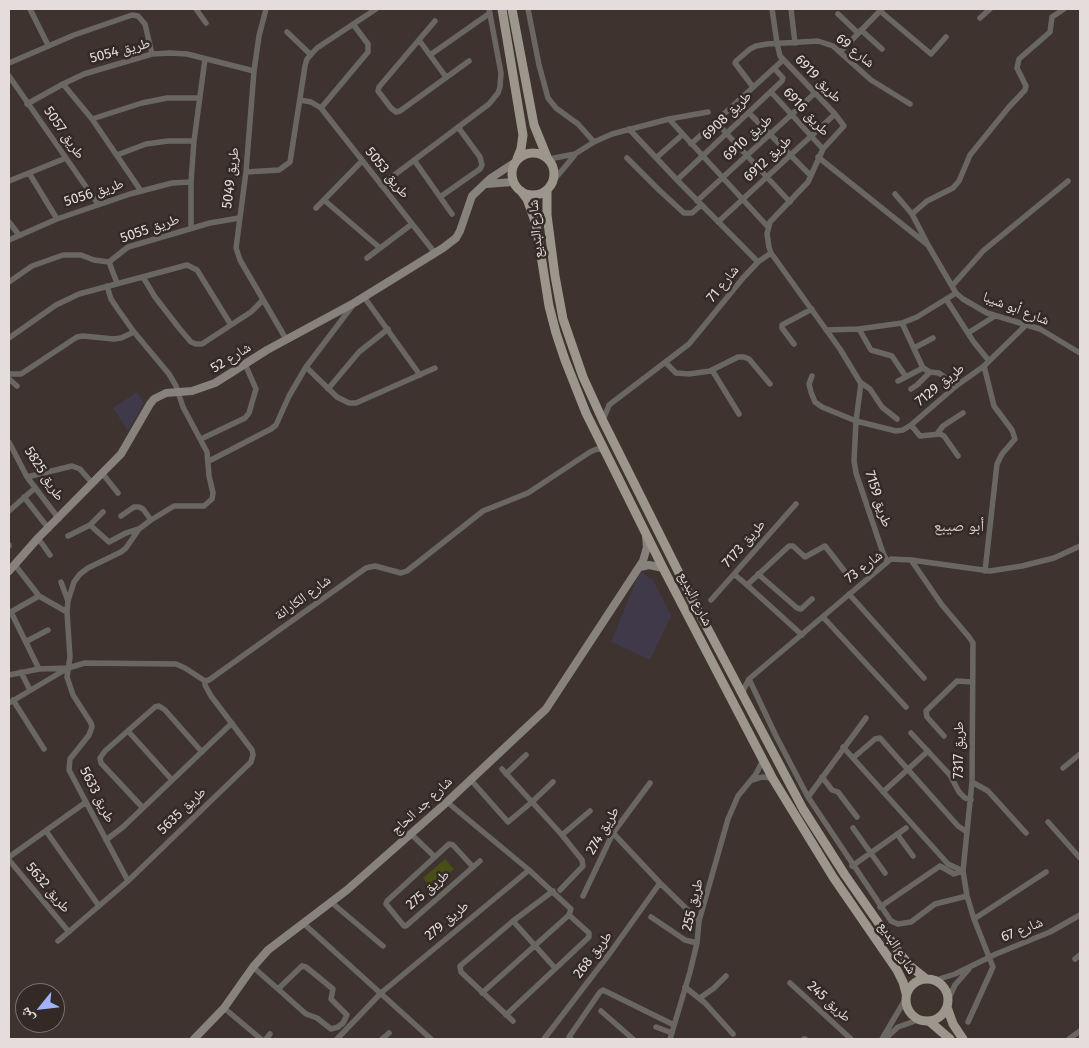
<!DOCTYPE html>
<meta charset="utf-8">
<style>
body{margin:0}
#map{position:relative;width:1089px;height:1048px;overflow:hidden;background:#3e332e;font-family:"Fira Sans","Noto Naskh Arabic",sans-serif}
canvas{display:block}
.frame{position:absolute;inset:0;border:10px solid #e5dddb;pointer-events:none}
.north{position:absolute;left:15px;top:983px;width:50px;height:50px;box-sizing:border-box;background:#332925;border:1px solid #7a716e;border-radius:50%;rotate:241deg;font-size:14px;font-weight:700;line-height:20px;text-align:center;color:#e5dddb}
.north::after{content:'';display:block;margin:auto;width:18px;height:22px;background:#a3b2fd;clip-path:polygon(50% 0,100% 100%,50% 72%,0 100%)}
</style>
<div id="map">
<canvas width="1089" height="1048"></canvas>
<div class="frame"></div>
<div class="north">ش</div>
</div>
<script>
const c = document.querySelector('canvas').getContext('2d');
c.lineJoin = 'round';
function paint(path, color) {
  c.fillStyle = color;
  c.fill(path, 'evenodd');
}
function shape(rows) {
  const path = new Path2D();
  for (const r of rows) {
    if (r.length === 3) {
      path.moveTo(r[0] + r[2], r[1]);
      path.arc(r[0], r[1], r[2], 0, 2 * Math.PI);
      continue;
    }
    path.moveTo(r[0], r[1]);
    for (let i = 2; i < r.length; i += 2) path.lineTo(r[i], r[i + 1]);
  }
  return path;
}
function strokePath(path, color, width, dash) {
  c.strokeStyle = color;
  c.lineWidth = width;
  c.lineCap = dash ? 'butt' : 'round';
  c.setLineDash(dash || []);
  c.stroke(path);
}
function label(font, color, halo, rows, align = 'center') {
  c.font = font + ' "Fira Sans","Noto Naskh Arabic",sans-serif';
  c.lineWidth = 5;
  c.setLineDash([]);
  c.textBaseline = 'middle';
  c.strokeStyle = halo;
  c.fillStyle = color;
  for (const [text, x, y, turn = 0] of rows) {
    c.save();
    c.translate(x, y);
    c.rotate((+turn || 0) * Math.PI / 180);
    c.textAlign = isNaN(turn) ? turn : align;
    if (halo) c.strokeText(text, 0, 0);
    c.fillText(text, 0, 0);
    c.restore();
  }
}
paint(shape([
 [137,392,144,403,128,431,113,408],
 [640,571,653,580,671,616,650,660,611,642]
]), '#40394a');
paint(shape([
 [445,859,454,869,432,889,423,878]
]), '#494e17');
strokePath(shape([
 [30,9,48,45],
 [196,9,206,23],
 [266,9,259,36,254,71,246,172,236,248,240,260,286,339],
 [528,9,539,65,548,98,556,108,578,124,594,142],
 [772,9,777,43,780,56,835,114,844,126,823,149,808,182,770,222,767,234,769,247,771,253,840,349,860,382,870,389,882,407,897,419],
 [791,9,795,43],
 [880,11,931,54,946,37],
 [838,14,858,33],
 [980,18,990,9],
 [435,21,379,87,378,91,391,108,396,112,400,111,469,61],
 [861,30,882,49],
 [287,32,310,54],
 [419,40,446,77],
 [840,52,882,9],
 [430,55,490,13],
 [9,63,74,35,132,15,138,16,145,24,152,54],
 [9,76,98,204],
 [63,84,92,119,141,191],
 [753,87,735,63,736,61,750,49,756,46,767,44,818,41,833,46,871,80,910,104],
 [771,92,823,149],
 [300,100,311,102,321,108,435,253],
 [27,104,63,84,84,74,152,54,170,53,187,54,254,71],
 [321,108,368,52,368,44,353,24],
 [749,113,811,176],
 [92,119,142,103,167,98,200,98],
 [669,119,768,227],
 [715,121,790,202],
 [629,129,677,180,758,262],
 [691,144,783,60],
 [117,155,146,144,168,141,194,141],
 [818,157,928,245,956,293,963,299,987,313,1040,329,1080,353],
 [627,158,659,190,684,213,692,213,701,205],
 [656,158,682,135],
 [549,159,575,154,594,142,612,134,669,119,708,112],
 [414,160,452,214],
 [246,172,279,170,290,162,305,66,307,59,317,48,376,9],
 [29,173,57,219],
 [554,180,574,156],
 [677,180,782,81,783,78,774,68],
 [9,181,66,158],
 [381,185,489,104,498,93,500,87,501,73,489,9],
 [895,194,912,214,927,243],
 [440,197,480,169,482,165,480,157,458,127],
 [324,200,380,248],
 [697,201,815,93],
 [316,208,362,161],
 [912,214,927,201,953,188,959,181,970,155,1009,107,1025,90,1026,86,1017,68,1019,59,1050,32,1052,17,1064,9],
 [9,222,19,235],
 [718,222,835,114],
 [191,228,191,182,194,141,205,59],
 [9,240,57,219,130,194,172,183,191,182],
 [367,258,412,224],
 [109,262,117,283],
 [143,277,155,297,179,328,191,342,196,344,202,344,231,325,251,312,263,300],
 [9,282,32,266,63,255,81,255,94,260,109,262,128,247,210,223,239,218],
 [107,286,111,299,117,308,134,332,169,374,176,386,183,407,207,452,209,476,213,493,212,499,204,506,174,506,151,520,139,529,126,548,121,552,88,568,80,574,74,582,68,601,67,612,70,657,67,677,73,695,91,723,92,727,89,735,70,759,69,770,128,881],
 [952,286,984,250,1068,181],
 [364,297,420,375],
 [946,299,973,341,989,361],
 [902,323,923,368],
 [859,329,871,350,892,356,906,377],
 [826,330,859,329,902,323,917,317,956,293],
 [968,333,995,316],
 [9,338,56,305,79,294,187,265,197,270,231,325],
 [794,344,782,328,782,325,812,309],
 [914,348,933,338],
 [666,363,676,373,689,374,710,371,738,357,744,357,749,359,770,384],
 [984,366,994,406,1012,430,1015,439,1002,454,997,464,985,571],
 [306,367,337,397,349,403,356,403,435,368],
 [923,368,930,372,939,373,956,386],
 [712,370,739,414],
 [9,374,21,374,77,337,83,336,114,339,121,338,134,332],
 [812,376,809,384,811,392,815,402,822,407,856,421,896,431,903,430,911,425,956,386,984,366,1026,325],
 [9,379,17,386],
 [898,381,923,368],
 [861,383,856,421,854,461,856,473,883,553,887,561],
 [328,389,359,352,388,329],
 [911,389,917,385,930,372],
 [603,420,609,405,689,344,743,278,758,262,771,253],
 [911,425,920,436,940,434,944,436,958,456],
 [937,434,943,426,963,413],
 [201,439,245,418,249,413,256,389,245,364],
 [9,442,27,477,59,519],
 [209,461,271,429,276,425,289,396,306,367,353,305],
 [102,473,118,493],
 [27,477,72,466,80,469,92,483],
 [24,497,49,529],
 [9,511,35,488],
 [121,516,134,507,139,507,143,509,151,520],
 [90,525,103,512],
 [68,536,90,525,109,542,126,533,139,529],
 [38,538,50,555],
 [9,545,9,546],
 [911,560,942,605,969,637,973,643,972,782,963,871,967,896,974,919,993,967,968,1022],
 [15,565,39,596,67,612],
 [758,574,797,608,801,609,812,599],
 [735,575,747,585,789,546,793,546,805,557,825,546,850,578],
 [61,582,68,601],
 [747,585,802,635],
 [849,594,924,678],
 [711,600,796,504],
 [11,612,39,669],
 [9,613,39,596],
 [823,617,906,707],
 [27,641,48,630],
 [21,672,30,690],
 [9,675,39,669,68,668],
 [749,679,776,736,808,797,891,921,898,924,911,922,935,904,967,896],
 [742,696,744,689,749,679,891,559,911,560,990,571,1022,566,1054,558,1080,546],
 [13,700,44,749],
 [9,703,68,668,85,663,176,664,185,668,205,681,209,680,366,568,375,566,401,573,407,571,483,511,528,493,590,452,597,449,605,450],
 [128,731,172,780],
 [911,733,950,775,959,792,965,798,971,800],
 [944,736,927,717,926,711,957,681,972,682],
 [843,747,948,864,963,871],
 [853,758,875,739,880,738,958,826,967,832],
 [1063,768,1080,754],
 [502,769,562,835,582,860,583,866,560,890],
 [506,774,526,755],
 [822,777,832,790,838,792,857,817],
 [470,779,508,822,532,802,553,782],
 [753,780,762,777,772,778],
 [972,782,988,791,1026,833],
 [883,792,928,751],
 [808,797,866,718],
 [447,802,529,870,571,909,569,915,482,993],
 [143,808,101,763,100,758,105,751,155,707,159,706,165,710,202,752],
 [1048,822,1080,858],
 [853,828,885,873],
 [46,831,99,906],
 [613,833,660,883,699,921],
 [411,834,435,857],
 [897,834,913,856],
 [562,835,590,811],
 [106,840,123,827,232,723],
 [9,857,86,802],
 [9,860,69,932],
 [852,866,906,828],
 [473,867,453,845,449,844,387,901,386,904,404,926,406,926,480,861],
 [583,896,613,833,650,783],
 [331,902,383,946],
 [880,907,940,866,954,874,963,871],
 [651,917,685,940,697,943],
 [974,919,1046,872],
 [513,921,555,968],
 [303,923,431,1039],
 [58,941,128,881,251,762,253,755,252,750,211,696,205,685,205,681],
 [1075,959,1080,955],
 [302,966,306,967,333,989,331,999,347,1015,343,1023,338,1027,331,1029,317,1018,306,1014,278,989,302,966],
 [253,967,278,989],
 [936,980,955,974,996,954,1050,932,1080,915],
 [790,983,851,1039],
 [685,987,705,1003,733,1034],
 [700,998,714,988,726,976],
 [948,1000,955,985,969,969],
 [224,1008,261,1039],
 [601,1011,633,1039],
 [506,1015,589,937,589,933,569,915],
 [513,1021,461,972,460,966,513,921,553,891],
 [656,1027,672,1033],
 [266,1039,270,1034],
 [337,1039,381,993,529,870],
 [382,1039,389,1033],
 [544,1039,610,953,660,883],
 [571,1039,569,1037,600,992,603,990,674,1025],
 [670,1039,690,972,697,943,699,921,728,819,738,796,756,774,763,760],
 [804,1039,805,1039],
 [882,1039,905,1000],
 [885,1039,898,1027,918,1020],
 [1069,1039,1080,1031]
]), '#6a6762', 5.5);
strokePath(shape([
 [486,184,513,182],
 [640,567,649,565,663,568],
 [9,571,38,538,121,454,150,404,154,399,166,393,192,391,215,383,267,350,354,303,443,248,456,238,460,231,472,196,491,178,514,163],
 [194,1039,224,1008,253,967,268,950,347,890,447,802,546,709,643,561,647,547,646,537]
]), '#87827b', 8);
strokePath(shape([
 [502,9,523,135,521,149,517,159],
 [512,9,534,125,547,157],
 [533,174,21],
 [547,190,547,215,555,276,563,319,583,377,603,421,692,599,803,809,845,875,898,951,910,966,925,978],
 [521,191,527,199,536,224,549,306,556,333,565,360,586,413,663,568,773,779,833,877,897,970,903,982,906,993],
 [927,1000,21],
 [947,1007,953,1024,963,1039],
 [929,1021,950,1039]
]), '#9d968d', 9);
label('14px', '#e5dddb', '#332925', [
 ["طريق 5054",120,51,-15],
 ["شارع 69",855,51,39],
 ["طريق 6919",818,79,46],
 ["طريق 6916",806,112,47],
 ["طريق 6908",727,116,-44],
 ["طريق 5057",64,133,55],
 ["طريق 6910",748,138,-42],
 ["طريق 6912",768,159,-43],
 ["طريق 5053",387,173,51],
 ["طريق 5049",231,178,-83],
 ["طريق 5056",94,193,-18],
 ["طريق 5055",150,229,-19],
 ["شارع البديع",536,229,-95],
 ["شارع 71",723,284,-51],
 ["شارع أبو شيبا",1016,309,21],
 ["شارع 52",231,358,-32],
 ["طريق 7129",940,385,-39],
 ["طريق 5825",44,474,57],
 ["طريق 7159",878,499,72],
 ["طريق 7173",744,544,-49],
 ["شارع 73",864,567,-38],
 ["شارع الكارانة",303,598,-36],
 ["شارع البديع",695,599,63],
 ["طريق 7317",959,750,-90],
 ["طريق 5633",97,795,63],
 ["شارع جد الحاج",422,806,-43],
 ["طريق 5635",182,811,-44],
 ["طريق 274",603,831,-60],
 ["طريق 5632",48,888,50],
 ["طريق 275",428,890,-41],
 ["طريق 255",693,905,-77],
 ["طريق 279",447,921,-40],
 ["شارع 67",1022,930,-22],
 ["شارع البديع",897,948,58],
 ["طريق 268",593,955,-53],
 ["طريق 245",829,1002,42]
]);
label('16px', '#d7c9c3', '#332925', [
 ["أبو صيبع",959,527]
]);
</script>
